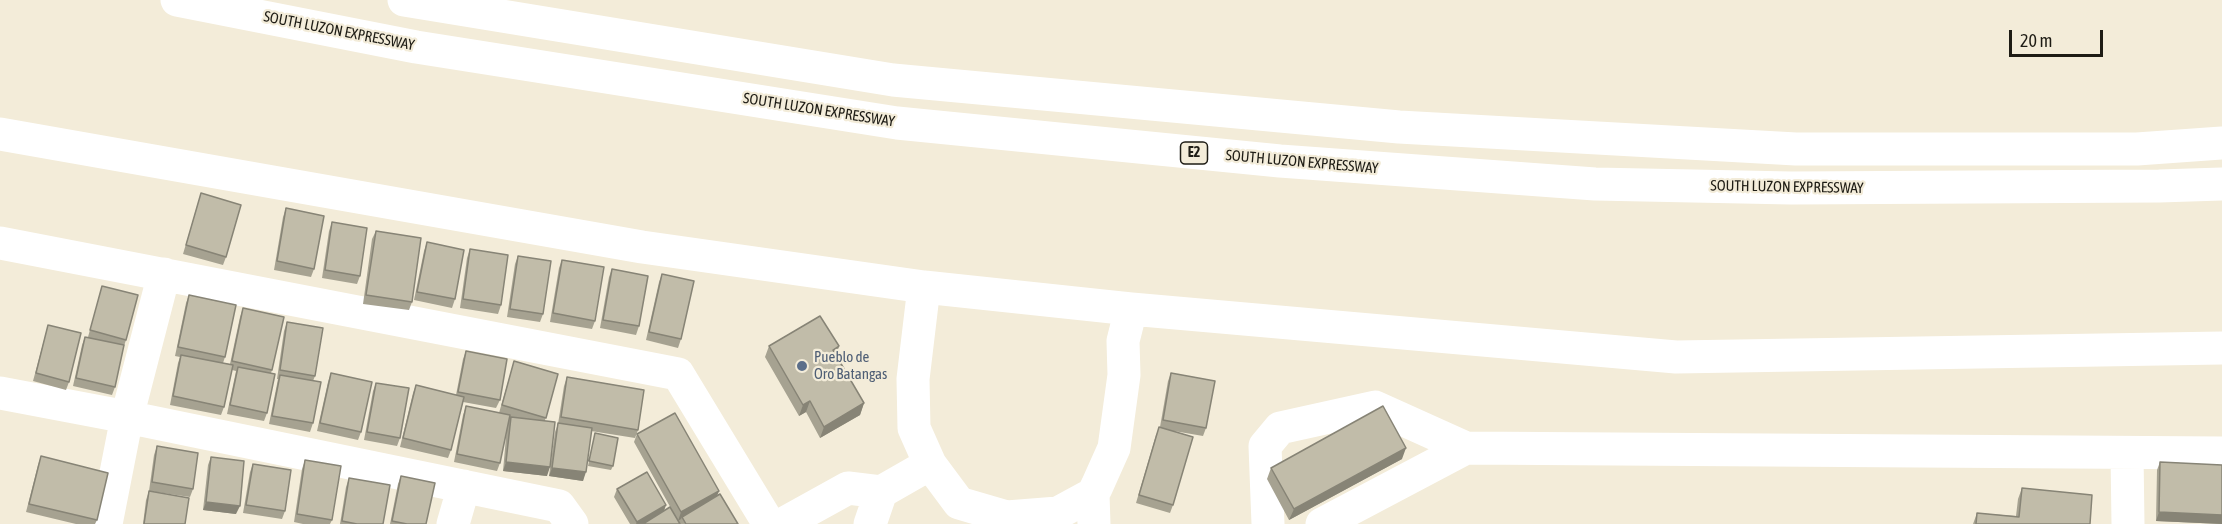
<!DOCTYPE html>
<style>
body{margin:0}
#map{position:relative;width:2222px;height:524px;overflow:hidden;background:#f3ecd9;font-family:"Asap Condensed",sans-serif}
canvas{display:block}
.scale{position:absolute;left:2009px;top:30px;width:94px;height:27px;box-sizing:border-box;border:3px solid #1e1c15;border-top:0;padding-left:8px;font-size:18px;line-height:21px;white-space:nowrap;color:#1e1c15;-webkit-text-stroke:4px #f3ecd9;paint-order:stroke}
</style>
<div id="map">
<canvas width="2222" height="524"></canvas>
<div class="scale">20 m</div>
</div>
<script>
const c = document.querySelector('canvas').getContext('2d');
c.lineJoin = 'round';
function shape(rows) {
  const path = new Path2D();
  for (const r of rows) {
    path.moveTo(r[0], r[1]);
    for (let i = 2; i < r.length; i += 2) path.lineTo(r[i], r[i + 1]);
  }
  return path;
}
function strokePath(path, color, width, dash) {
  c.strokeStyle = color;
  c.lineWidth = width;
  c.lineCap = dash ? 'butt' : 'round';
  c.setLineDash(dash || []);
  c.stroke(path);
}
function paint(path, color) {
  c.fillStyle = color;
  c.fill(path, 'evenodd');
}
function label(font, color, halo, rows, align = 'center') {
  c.font = font + ' "Asap Condensed",sans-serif';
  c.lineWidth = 4.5;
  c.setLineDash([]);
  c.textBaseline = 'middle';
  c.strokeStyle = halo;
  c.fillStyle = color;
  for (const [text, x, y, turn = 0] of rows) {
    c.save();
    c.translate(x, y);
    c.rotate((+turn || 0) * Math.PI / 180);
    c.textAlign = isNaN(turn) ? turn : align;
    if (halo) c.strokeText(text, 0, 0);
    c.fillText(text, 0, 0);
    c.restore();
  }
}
strokePath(shape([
 [0,134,642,247,924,287,1131,309,1676,357,2222,348],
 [0,243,678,374,769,524],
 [924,287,913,379,914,428,930,464,959,503,1007,517,1058,513,1093,494,1097,486,1114,448,1124,375,1123,341,1131,309],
 [0,393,127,417,559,506,572,524],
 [2127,453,2128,524],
 [1093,494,1094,524],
 [106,524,127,417,164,274],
 [453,524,464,486],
 [783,524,848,488,881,492,930,464],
 [870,524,881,492],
 [1268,524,1265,446,1280,428,1375,407,1466,448],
 [1322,524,1466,448,2222,453]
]), '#fff', 33);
strokePath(shape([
 [177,0,416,47,897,123,1280,161,1595,184,1791,188,2159,186,2222,184],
 [404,0,893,80,1399,127,1796,149,2137,149,2222,143]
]), '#fff', 33);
paint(shape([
 [201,193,226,257,223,265,183,254],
 [286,208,314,269,311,277,274,270,283,217],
 [332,222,360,276,357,284,322,278,329,231],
 [376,231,412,302,409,310,363,304,372,239],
 [427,242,455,299,452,308,414,300,424,251],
 [470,249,501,305,498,314,460,308,467,258],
 [518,256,543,314,540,322,507,317,515,264],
 [562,260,595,321,592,329,550,322,559,268],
 [612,269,639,326,636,335,600,328,609,277],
 [662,274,681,339,678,348,646,340,659,282],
 [102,286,126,340,123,349,115,387,112,395,73,386,82,345,85,337,88,337],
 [189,295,225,357,223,363,230,364,240,317,243,308,272,370,271,373,267,413,264,421,227,414,236,371,232,370,224,407,221,415,170,405,178,363,180,357,175,356,186,303],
 [287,322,315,376,313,381,313,423,310,432,269,424,278,379,277,379,284,331],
 [48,325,69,382,66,390,33,381],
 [769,346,839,346,836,355,864,403,860,415,820,438,806,412,799,416,765,357],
 [466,351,500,400,496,408,463,402,451,450,448,458,400,447,413,393,416,385,456,395,463,359],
 [514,361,558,374,545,420,547,476,503,471,507,426,500,463,497,471,454,462,463,415,466,406,499,413],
 [331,373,361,432,358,440,317,431,328,382],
 [1171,373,1206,428,1203,436,1174,431,1173,505,1170,513,1136,503,1156,435,1160,427,1168,381],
 [567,377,638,430,635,438,591,431,583,481,549,476,555,432,558,424,564,386],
 [376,383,400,438,397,446,364,440,373,391],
 [595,433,613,466,611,470,588,466],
 [637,434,717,496,738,524,630,524,614,497,617,489,664,511,673,512,634,442],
 [157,446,193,489,190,497,149,491,154,455],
 [41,456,97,520,95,524,76,524,26,512,38,465],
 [211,457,236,514,203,510,208,465],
 [1402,459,1289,520,1267,479,1271,468],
 [305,460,332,520,330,524,303,524,294,522,302,469],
 [2160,462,2222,465,2222,524,2156,521,2157,470],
 [253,464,285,511,282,519,243,513,250,472],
 [401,476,426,524,390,524,398,484],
 [349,478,383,524,340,524,346,487],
 [2022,488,2090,524,1973,524,1977,513,2016,516,2018,499],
 [149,491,185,524,143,524,146,500]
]), '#a6a291');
paint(shape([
 [839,346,835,358,833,350],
 [810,401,806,412,799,416,803,405],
 [864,403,860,415,820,438,824,427],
 [1406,448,1402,459,1289,520,1294,509],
 [506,462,550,467,547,476,503,471],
 [552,468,586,472,583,481,549,476],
 [719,491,716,499,682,517,681,519,678,521,681,512],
 [206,502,240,506,236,514,203,510],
 [666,505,663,514,645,524,636,524,637,522],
 [2159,512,2222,515,2222,524,2156,521]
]), '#878476');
const building = shape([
 [201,193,241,205,226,257,186,245,201,193],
 [286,208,324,216,314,269,277,261,286,208],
 [332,222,367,228,360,276,325,270,332,222],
 [376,231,421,238,412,302,366,295,376,231],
 [427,242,464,250,455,299,417,292,427,242],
 [470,249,508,255,501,305,463,299,470,249],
 [518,256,551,261,543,314,510,309,518,256],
 [562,260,604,267,595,321,553,313,562,260],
 [612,269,648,276,639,326,603,320,612,269],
 [662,274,694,281,681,339,649,332,662,274],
 [102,286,138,295,126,340,90,330,102,286],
 [189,295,236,305,225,357,178,347,189,295],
 [243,308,284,317,272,370,232,361,243,308],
 [820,316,839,346,833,350,864,403,824,427,810,401,803,405,769,346,820,316],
 [287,322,323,328,315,376,280,370,287,322],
 [48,325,81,333,69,382,36,373,48,325],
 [85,337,124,345,115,387,76,378,85,337],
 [466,351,507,359,500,400,458,392,466,351],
 [181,355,233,365,224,407,173,396,181,355],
 [514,361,558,374,546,418,502,405,514,361],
 [238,367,275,374,267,413,230,405,238,367],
 [331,373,372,382,361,432,320,423,331,373],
 [1171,373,1215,381,1206,428,1163,420,1171,373],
 [280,375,321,382,313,423,272,416,280,375],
 [567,377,644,390,638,430,561,417,567,377],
 [376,383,409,388,400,438,367,432,376,383],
 [416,385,464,397,451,450,403,438,416,385],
 [466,406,510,415,500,463,457,454,466,406],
 [1383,406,1406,448,1294,509,1271,468,1383,406],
 [675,413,719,491,681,512,637,434,675,413],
 [511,417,555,422,550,467,506,462,511,417],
 [558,423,592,428,586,472,552,468,558,423],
 [1159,427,1193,437,1173,505,1139,495,1159,427],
 [595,433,618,438,613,466,589,461,595,433],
 [157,446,198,453,193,489,152,482,157,446],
 [41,456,108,473,97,520,29,504,41,456],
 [211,457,244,461,240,506,206,502,211,457],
 [305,460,341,466,332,520,297,514,305,460],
 [2160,462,2222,465,2222,515,2159,512,2160,462],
 [253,464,291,470,285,511,246,505,253,464],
 [647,472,666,505,637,522,617,489,647,472],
 [401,476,435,483,426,524,407,524,392,521,401,476],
 [349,478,390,485,383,524,357,524,342,521,349,478],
 [2022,488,2092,495,2090,524,1976,524,1977,513,2019,517,2022,488],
 [149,491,189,498,185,524,144,524,149,491],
 [720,494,738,524,686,524,682,517,720,494],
 [670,507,680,524,643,524,670,507]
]);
paint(building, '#c1bca9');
strokePath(building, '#878476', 1.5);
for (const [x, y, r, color] of [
 [802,366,6,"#5c6f8a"]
]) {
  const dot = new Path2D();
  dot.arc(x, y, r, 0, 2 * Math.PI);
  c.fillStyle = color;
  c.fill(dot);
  strokePath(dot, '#f3ecd9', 2);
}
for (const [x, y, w] of [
 [1194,153,27]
]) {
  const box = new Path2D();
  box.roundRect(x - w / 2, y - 11, w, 22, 4.5);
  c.fillStyle = '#f3ecd9';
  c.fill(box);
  strokePath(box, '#1e1c15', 1.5);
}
label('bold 14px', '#1e1c15', null, [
 ["E2",1194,153]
]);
label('15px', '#1e1c15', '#f3ecd9', [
 ["SOUTH LUZON EXPRESSWAY",339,31,11],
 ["SOUTH LUZON EXPRESSWAY",819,110,9],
 ["SOUTH LUZON EXPRESSWAY",1302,162,5],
 ["SOUTH LUZON EXPRESSWAY",1787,187,1]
]);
label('15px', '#4e5e75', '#f3ecd9', [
 ["Pueblo de",814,357],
 ["Oro Batangas",814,374]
], 'left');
</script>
